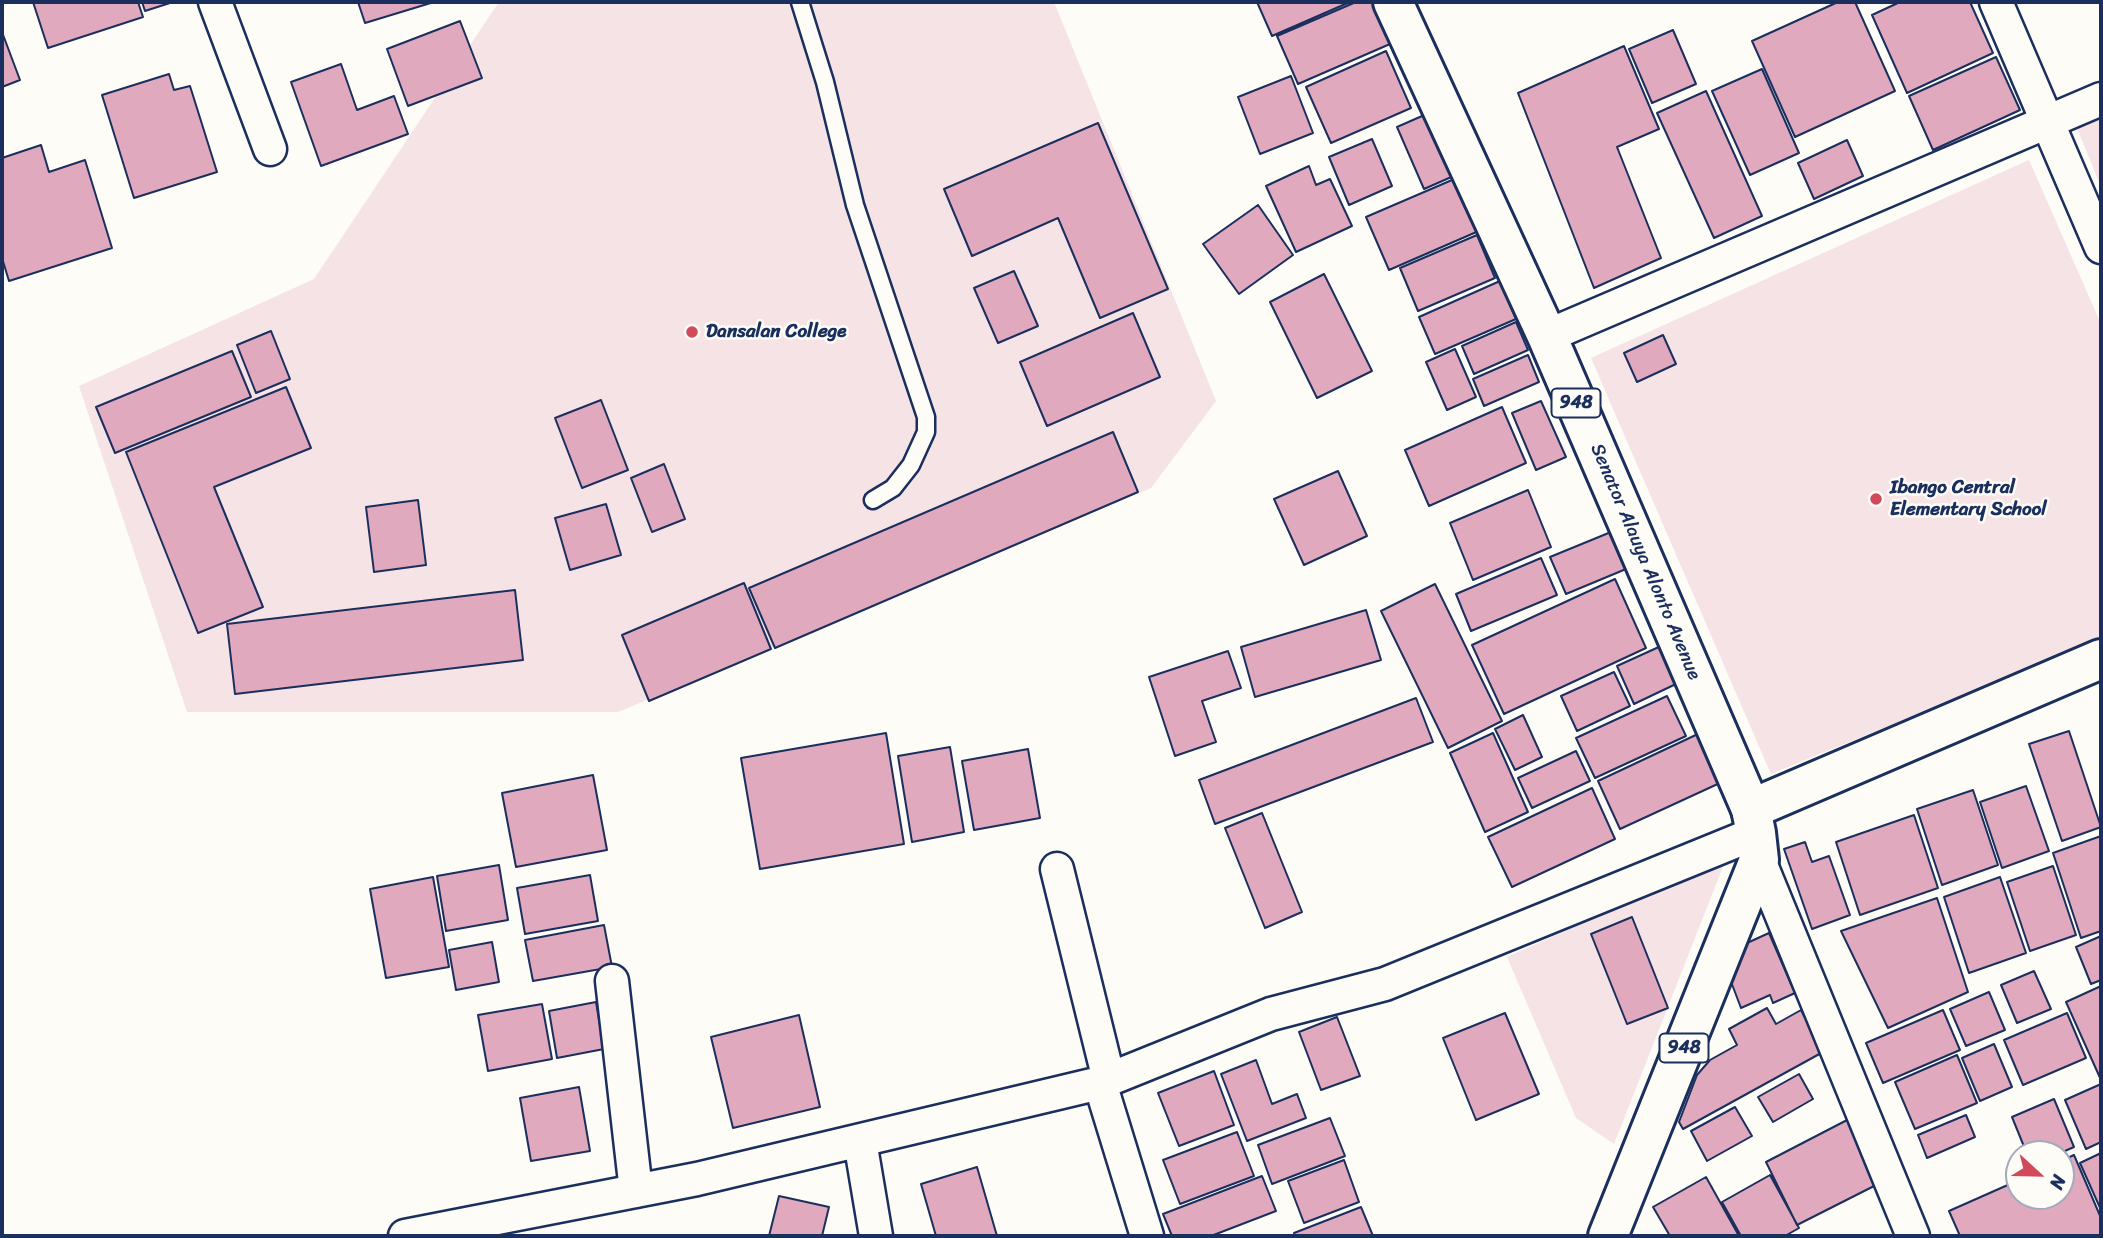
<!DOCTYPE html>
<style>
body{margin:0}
#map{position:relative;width:2103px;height:1238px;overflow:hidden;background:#fdfcf7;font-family:Sriracha,sans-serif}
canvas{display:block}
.frame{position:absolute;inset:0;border:4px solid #1b2f5e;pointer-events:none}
.north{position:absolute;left:2005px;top:1140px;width:70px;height:70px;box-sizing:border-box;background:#fdfcf7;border:2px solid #a3aaba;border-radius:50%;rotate:112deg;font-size:19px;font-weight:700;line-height:28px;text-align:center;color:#1b2f5e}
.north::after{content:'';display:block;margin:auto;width:24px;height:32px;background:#d1495b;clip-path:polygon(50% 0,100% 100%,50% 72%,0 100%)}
</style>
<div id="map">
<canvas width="2103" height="1238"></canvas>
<div class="frame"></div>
<div class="north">N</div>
</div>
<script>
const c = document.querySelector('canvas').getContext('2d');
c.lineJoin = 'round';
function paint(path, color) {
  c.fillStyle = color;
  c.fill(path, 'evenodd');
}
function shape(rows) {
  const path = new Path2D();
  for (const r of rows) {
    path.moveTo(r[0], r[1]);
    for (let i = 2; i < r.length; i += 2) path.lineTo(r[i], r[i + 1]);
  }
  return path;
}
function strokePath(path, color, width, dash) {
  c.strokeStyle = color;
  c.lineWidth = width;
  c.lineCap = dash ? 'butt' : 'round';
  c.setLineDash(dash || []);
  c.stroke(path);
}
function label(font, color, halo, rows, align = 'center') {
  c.font = font + ' Sriracha,sans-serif';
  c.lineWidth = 5;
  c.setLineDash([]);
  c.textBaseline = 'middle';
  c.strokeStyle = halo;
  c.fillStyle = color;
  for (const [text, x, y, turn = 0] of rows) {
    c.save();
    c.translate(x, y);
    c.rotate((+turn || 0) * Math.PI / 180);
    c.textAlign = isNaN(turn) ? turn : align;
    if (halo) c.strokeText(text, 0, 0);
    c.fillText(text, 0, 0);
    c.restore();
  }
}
paint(shape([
 [499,2,1054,2,1216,401,1151,488,618,712,187,712,79,386,314,279],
 [2101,118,2101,187,2077,128],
 [2029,160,2101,324,2101,639,1771,774,1591,358],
 [1726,859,1614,1144,1576,1118,1507,957]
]), '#f5e3e6');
const building = shape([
 [33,2,138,2,143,17,48,48,33,2],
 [142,2,173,2,145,11,142,2],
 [358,2,434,2,365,23,358,2],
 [1257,2,1350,2,1272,36,1257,2],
 [1356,2,1372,2,1390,44,1298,84,1277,36,1356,2],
 [1838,2,1855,2,1895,91,1795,137,1752,41,1838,2],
 [1900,2,1970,2,1993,53,1907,93,1872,15,1900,2],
 [460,21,482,78,408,106,387,49,460,21],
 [1673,30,1696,84,1652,103,1629,49,1673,30],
 [2,32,20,80,2,87,2,32],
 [1624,46,1659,129,1617,147,1661,258,1594,288,1518,93,1624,46],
 [1386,51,1411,108,1331,143,1306,87,1386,51],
 [1996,57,2020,110,1933,150,1909,96,1996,57],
 [341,64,357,110,394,96,408,134,321,166,291,82,341,64],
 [1762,69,1799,153,1750,175,1712,91,1762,69],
 [169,74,174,90,190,86,217,172,134,198,102,95,169,74],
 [1291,76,1313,133,1260,154,1238,97,1291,76],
 [1706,91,1762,216,1714,238,1657,113,1706,91],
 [1438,109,1465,171,1424,189,1397,127,1438,109],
 [1098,123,1168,289,1100,318,1058,218,972,256,944,189,1098,123],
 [1372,139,1392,186,1349,205,1329,157,1372,139],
 [1847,140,1863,176,1814,199,1798,163,1847,140],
 [41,145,49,172,85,160,112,248,9,281,2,258,2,158,41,145],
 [1309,166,1316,185,1330,179,1352,226,1296,252,1266,186,1309,166],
 [1459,177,1481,230,1389,270,1366,217,1459,177],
 [1258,205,1293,255,1239,294,1203,244,1258,205],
 [1477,235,1495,278,1418,311,1400,268,1477,235],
 [1014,271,1038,326,998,343,974,288,1014,271],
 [1324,274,1372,371,1317,398,1270,302,1324,274],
 [1500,281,1516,319,1435,354,1419,317,1500,281],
 [1133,313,1160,377,1047,426,1020,362,1133,313],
 [1516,322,1528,350,1474,374,1462,346,1516,322],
 [271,331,290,379,256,393,237,345,271,331],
 [1663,335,1676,364,1637,382,1624,353,1663,335],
 [1455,349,1476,397,1447,410,1426,362,1455,349],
 [232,351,251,397,115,453,96,407,232,351],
 [1528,355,1539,382,1484,406,1473,379,1528,355],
 [286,387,311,448,214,487,263,607,198,633,126,452,286,387],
 [601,400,628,470,582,488,555,418,601,400],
 [1541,401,1566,457,1536,470,1512,413,1541,401],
 [1502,407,1526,463,1429,506,1405,450,1502,407],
 [1113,432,1138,492,775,648,749,588,1113,432],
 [664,464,685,519,652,532,631,478,664,464],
 [1338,471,1367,536,1304,565,1274,499,1338,471],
 [1528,490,1551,547,1473,580,1450,523,1528,490],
 [418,500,426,565,374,572,366,507,418,500],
 [606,504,621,555,570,570,555,518,606,504],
 [1611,532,1626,569,1566,594,1550,557,1611,532],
 [1541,558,1557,595,1471,631,1456,594,1541,558],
 [1615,579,1646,648,1504,714,1472,645,1615,579],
 [744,583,771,649,649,701,622,635,744,583],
 [1435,584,1502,721,1448,748,1381,611,1435,584],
 [515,590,523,660,235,694,227,624,515,590],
 [1366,610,1381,660,1255,697,1241,647,1366,610],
 [1661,646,1678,683,1634,704,1617,666,1661,646],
 [1228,651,1241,688,1202,701,1216,742,1175,756,1149,677,1228,651],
 [1614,672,1630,706,1577,731,1561,696,1614,672],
 [1667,696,1686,736,1595,778,1576,738,1667,696],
 [1416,698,1433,742,1215,824,1199,780,1416,698],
 [1523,715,1542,757,1515,770,1495,729,1523,715],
 [2069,731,2101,827,2062,841,2029,744,2069,731],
 [886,733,904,844,760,869,741,758,886,733],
 [1493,733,1528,812,1485,832,1450,753,1493,733],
 [1700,733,1722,782,1620,829,1598,781,1700,733],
 [950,747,964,832,912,842,898,756,950,747],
 [1028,749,1040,818,974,830,962,761,1028,749],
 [1576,751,1590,781,1532,808,1518,778,1576,751],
 [593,775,607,850,516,867,502,793,593,775],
 [2026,786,2049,851,2002,868,1980,802,2026,786],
 [1592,788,1615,839,1512,887,1488,837,1592,788],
 [1973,790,1998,865,1942,885,1917,809,1973,790],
 [1262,813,1302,912,1265,928,1225,828,1262,813],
 [1914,815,1938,888,1860,915,1836,842,1914,815],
 [2101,836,2101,931,2081,938,2053,853,2101,836],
 [1805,842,1812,862,1829,856,1850,915,1812,929,1784,849,1805,842],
 [499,865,508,920,446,931,437,876,499,865],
 [2053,866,2076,935,2030,951,2007,882,2053,866],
 [590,875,598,921,525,934,517,888,590,875],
 [433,877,449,967,386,978,370,889,433,877],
 [2000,877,2026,953,1969,973,1944,897,2000,877],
 [1937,898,1968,992,1888,1028,1841,931,1937,898],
 [1632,917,1668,1008,1627,1024,1591,934,1632,917],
 [604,925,612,967,533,981,525,940,604,925],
 [1769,933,1795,993,1773,1003,1770,995,1741,1008,1730,979,1747,943,1769,933],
 [2101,936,2101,980,2091,984,2076,947,2101,936],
 [492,942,499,982,456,990,449,950,492,942],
 [2034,971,2051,1009,2017,1023,2001,985,2034,971],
 [2101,986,2101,1080,2066,1002,2101,986],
 [1989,992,2005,1030,1966,1046,1950,1009,1989,992],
 [596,1002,604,1049,557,1058,549,1011,596,1002],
 [542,1004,552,1059,488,1071,478,1015,542,1004],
 [1767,1008,1776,1024,1801,1010,1823,1052,1683,1129,1679,1122,1697,1075,1710,1060,1737,1045,1729,1029,1767,1008],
 [1943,1010,1960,1050,1883,1083,1866,1043,1943,1010],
 [1505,1013,1539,1094,1476,1120,1443,1038,1505,1013],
 [2067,1013,2086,1058,2023,1085,2004,1040,2067,1013],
 [799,1015,820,1107,733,1128,711,1037,799,1015],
 [1337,1017,1360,1076,1321,1090,1299,1032,1337,1017],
 [1994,1044,2012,1087,1980,1101,1962,1058,1994,1044],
 [1957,1055,1977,1103,1915,1129,1895,1082,1957,1055],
 [1256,1060,1272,1104,1297,1094,1306,1118,1247,1141,1221,1074,1256,1060],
 [1214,1071,1234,1125,1179,1146,1158,1093,1214,1071],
 [1799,1074,1813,1099,1773,1122,1758,1097,1799,1074],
 [2101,1084,2101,1142,2086,1149,2065,1100,2101,1084],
 [579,1087,590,1151,531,1161,520,1098,579,1087],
 [2054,1099,2074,1147,2058,1154,2027,1154,2012,1117,2054,1099],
 [1735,1107,1752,1136,1707,1161,1691,1131,1735,1107],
 [1966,1115,1975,1137,1927,1158,1918,1135,1966,1115],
 [1330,1118,1345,1156,1272,1184,1258,1145,1330,1118],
 [1849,1119,1880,1183,1797,1225,1766,1162,1849,1119],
 [1237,1132,1254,1176,1180,1204,1163,1160,1237,1132],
 [2101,1153,2101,1210,2080,1163,2101,1153],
 [2074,1155,2101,1218,2101,1236,1960,1236,1949,1211,2019,1180,2019,1196,2061,1196,2061,1161,2074,1155],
 [1344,1160,1359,1202,1304,1223,1288,1181,1344,1160],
 [977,1167,997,1236,936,1236,921,1184,977,1167],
 [1770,1175,1799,1228,1785,1236,1741,1236,1722,1202,1770,1175],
 [1262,1176,1276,1211,1211,1236,1172,1236,1163,1214,1262,1176],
 [1706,1177,1739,1236,1670,1236,1653,1207,1706,1177],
 [779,1196,829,1207,822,1236,769,1236,779,1196],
 [1361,1207,1373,1236,1295,1236,1294,1233,1361,1207]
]);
paint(building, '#e1a9bd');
strokePath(building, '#1b2f5e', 2);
const service = shape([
 [800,2,825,82,855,205,926,417,926,432,911,465,893,488,873,500]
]);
const minor = shape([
 [215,2,270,149],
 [1996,2,2101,247],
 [1547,336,2101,99],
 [1759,860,1913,1236],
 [1057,869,1109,1080],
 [612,981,636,1191],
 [1100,1083,1147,1236],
 [860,1141,876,1236],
 [405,1236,697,1179,1100,1083,1271,1014,1385,984,1756,833]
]);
const secondary = shape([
 [1751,809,2101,659]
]);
const primary = shape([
 [1393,2,1547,336,1751,809,1756,833,1759,860,1608,1236]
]);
strokePath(service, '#1b2f5e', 21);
strokePath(minor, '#1b2f5e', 37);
strokePath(secondary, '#1b2f5e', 44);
strokePath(primary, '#1b2f5e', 44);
strokePath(service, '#fdfcf7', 16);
strokePath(minor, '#fdfcf7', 32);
strokePath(secondary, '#fdfcf7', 38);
strokePath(primary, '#fdfcf7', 38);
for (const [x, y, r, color] of [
 [692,332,7,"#d1495b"],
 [1876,499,7,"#d1495b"]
]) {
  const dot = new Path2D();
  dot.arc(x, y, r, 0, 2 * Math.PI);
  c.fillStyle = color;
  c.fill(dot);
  strokePath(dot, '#fdfcf7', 2.5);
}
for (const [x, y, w] of [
 [1576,403,49],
 [1684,1048,49]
]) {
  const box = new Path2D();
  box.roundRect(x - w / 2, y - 14.5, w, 29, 5);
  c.fillStyle = '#fdfcf7';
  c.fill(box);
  strokePath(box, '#1b2f5e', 2);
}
label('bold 18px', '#1b2f5e', null, [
 ["948",1576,403],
 ["948",1684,1048]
]);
label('bold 19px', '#1b2f5e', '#fdfcf7', [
 ["Dansalan College",706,332],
 ["Ibango Central",1890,488],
 ["Elementary School",1890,510]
], 'left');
label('19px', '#1b2f5e', '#fdfcf7', [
 ["Senator Alauya Alonto Avenue",1645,562,67]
]);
</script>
